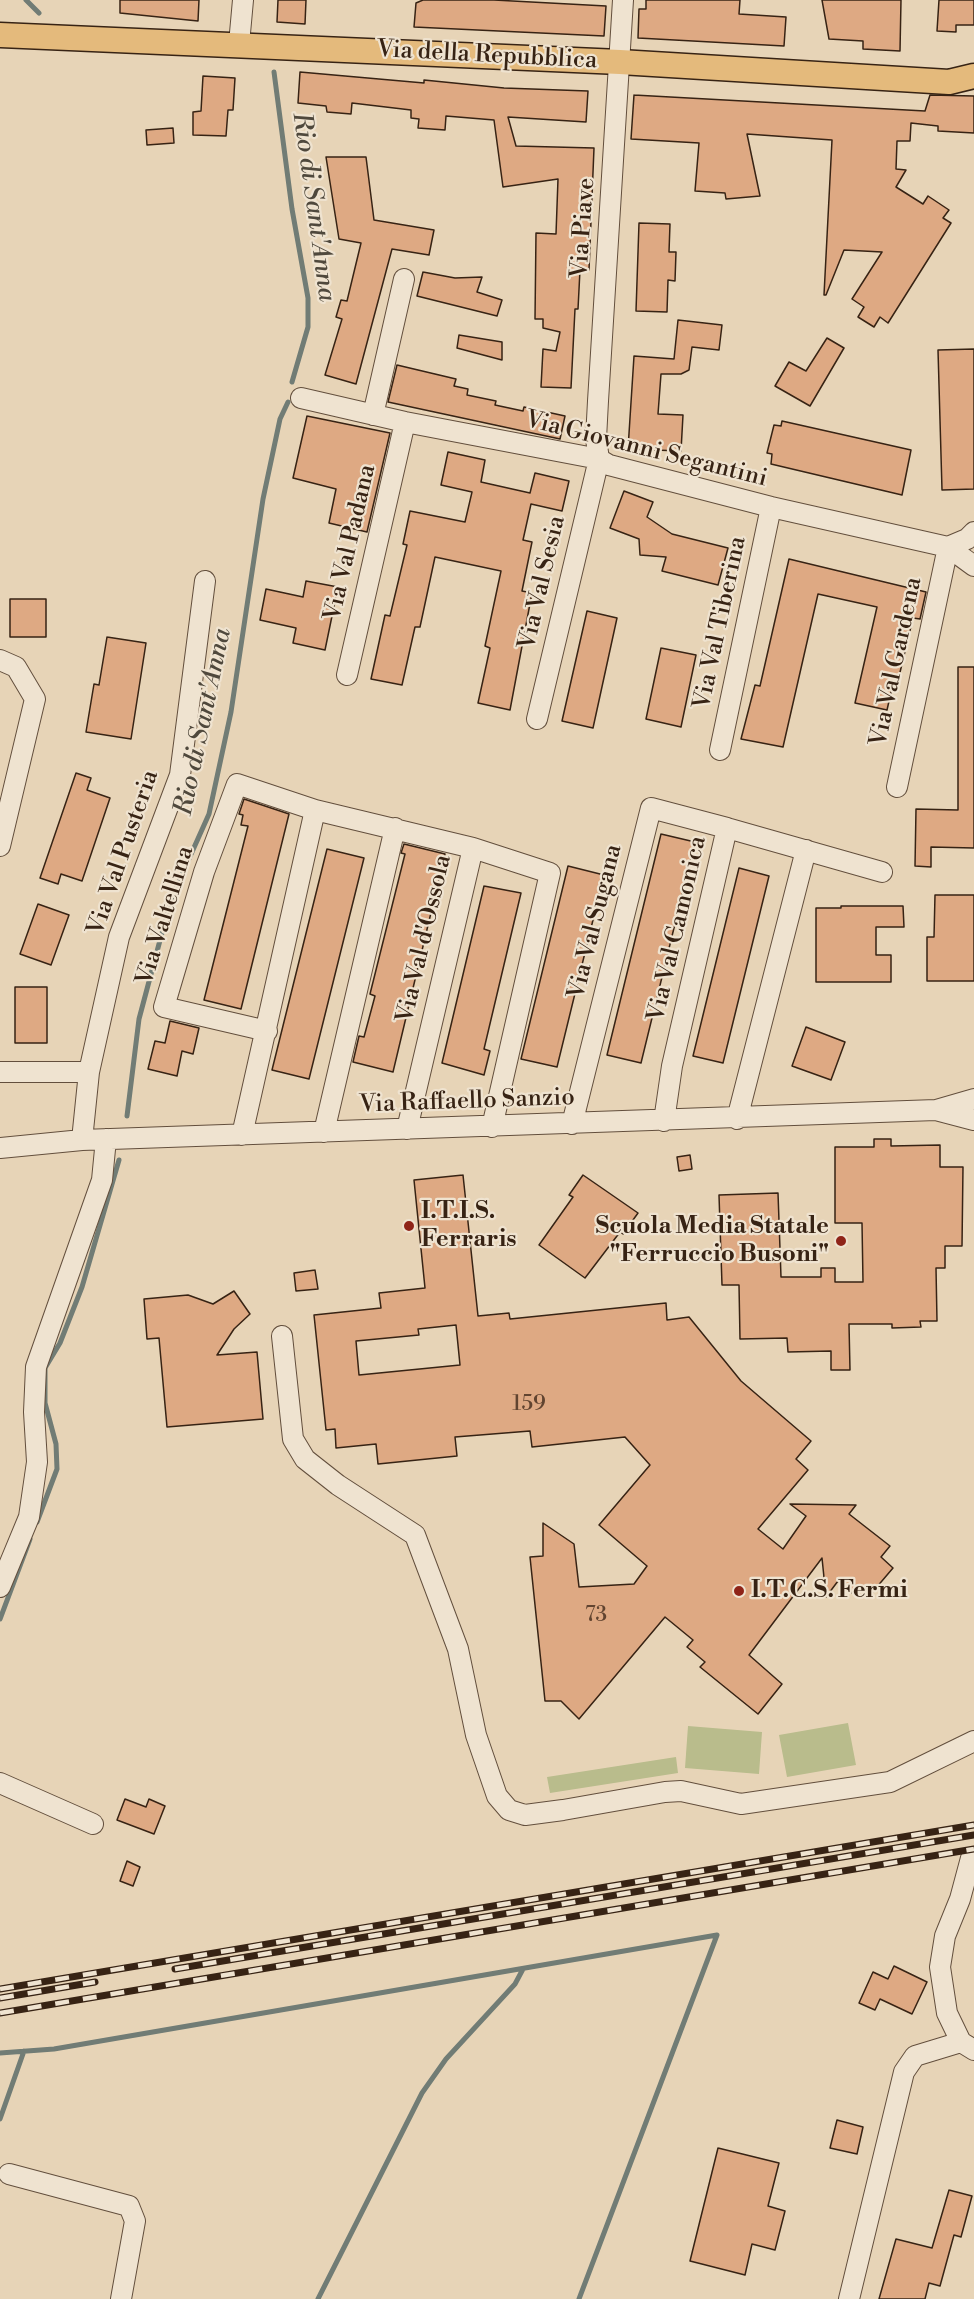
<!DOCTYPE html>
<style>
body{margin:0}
canvas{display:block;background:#e7d4b7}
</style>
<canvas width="974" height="2299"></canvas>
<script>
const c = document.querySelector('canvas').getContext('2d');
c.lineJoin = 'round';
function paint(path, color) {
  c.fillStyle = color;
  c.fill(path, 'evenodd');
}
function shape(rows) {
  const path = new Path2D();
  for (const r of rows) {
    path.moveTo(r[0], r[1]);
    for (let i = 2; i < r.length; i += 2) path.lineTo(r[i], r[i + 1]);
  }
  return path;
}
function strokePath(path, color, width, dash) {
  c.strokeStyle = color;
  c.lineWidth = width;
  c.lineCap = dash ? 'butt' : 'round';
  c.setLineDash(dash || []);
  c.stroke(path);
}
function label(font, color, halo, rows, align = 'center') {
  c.font = font + ' "Libre Bodoni",serif';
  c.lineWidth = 4.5;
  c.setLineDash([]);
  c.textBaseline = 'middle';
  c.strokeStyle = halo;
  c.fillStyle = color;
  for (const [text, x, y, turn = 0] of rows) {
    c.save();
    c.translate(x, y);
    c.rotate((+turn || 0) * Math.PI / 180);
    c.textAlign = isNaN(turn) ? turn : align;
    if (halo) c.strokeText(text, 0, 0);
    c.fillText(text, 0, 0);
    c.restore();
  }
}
paint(shape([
 [848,1723,856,1765,787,1777,779,1735],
 [688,1726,762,1732,759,1774,685,1768],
 [676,1757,678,1773,550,1793,547,1777]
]), '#b9bc8c');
strokePath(shape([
 [26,0,39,13],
 [274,72,292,209,308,298,308,327,292,382],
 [127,1116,139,1019,171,899,209,814,231,712,263,499,280,419,288,402],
 [37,1522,57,1469,56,1444,45,1403,45,1368,60,1343,82,1287,119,1160],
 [0,1619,30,1539],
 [0,2053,54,2049,717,1935],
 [0,2119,24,2051],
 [318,2299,422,2093,446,2059,515,1984,523,1969],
 [579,2299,717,1935]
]), '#717c75', 5);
const building = shape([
 [120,0,199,0,198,21,120,13,120,0],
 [278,0,306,0,305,24,277,22,278,0],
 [423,0,494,0,606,6,604,36,414,27,416,3,423,0],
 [646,0,740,0,739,14,786,17,784,46,638,38,639,9,646,9,646,0],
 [822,0,901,0,900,51,863,49,863,41,829,39,822,0],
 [939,0,974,0,974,25,956,25,956,32,937,31,939,0],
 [300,72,424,83,424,80,504,88,588,91,586,122,508,117,516,146,594,148,589,270,580,270,578,309,575,309,571,388,541,387,543,349,556,351,560,332,543,328,543,319,535,319,536,233,556,234,558,179,503,187,494,120,446,116,445,130,418,128,419,119,411,118,411,110,352,103,351,114,327,112,326,106,298,103,300,72],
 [203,76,235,78,233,110,228,110,226,136,193,135,193,112,201,111,203,76],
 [634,95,925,111,930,95,974,96,974,133,938,131,938,126,911,123,910,141,897,141,896,169,906,170,896,187,923,204,928,196,949,210,943,218,951,223,888,323,880,317,874,327,858,317,864,307,852,299,882,252,844,250,826,295,824,295,832,140,747,134,760,196,726,199,725,193,695,191,699,143,631,139,634,95],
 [173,128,174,143,147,145,146,130,173,128],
 [326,157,366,157,374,220,434,230,429,255,392,249,356,384,325,375,342,319,336,317,341,300,347,301,361,243,339,239,326,157],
 [639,223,670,224,669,252,676,252,675,281,668,280,667,312,636,311,639,223],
 [423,272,455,278,482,277,477,292,502,300,497,316,417,296,423,272],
 [678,320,722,325,719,350,692,347,689,370,681,374,661,374,658,414,683,415,681,451,628,449,634,356,674,359,678,320],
 [459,335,502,342,502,360,457,348,459,335],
 [827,338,844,348,810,406,775,386,789,362,806,371,827,338],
 [974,349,974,489,942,490,938,350,974,349],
 [397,365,456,379,454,386,468,389,467,395,496,401,495,405,523,411,524,407,565,416,560,439,388,402,397,365],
 [307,416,390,433,367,532,329,523,336,489,293,478,307,416],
 [782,421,911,450,902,495,771,464,772,454,767,453,774,425,781,426,782,421],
 [448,452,485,460,481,482,530,493,535,473,569,481,562,511,531,504,523,540,532,542,522,591,532,593,510,710,478,703,490,648,485,646,501,571,435,557,420,627,415,627,402,685,371,679,385,615,390,616,407,545,403,544,410,511,465,522,472,492,441,485,448,452],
 [624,491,653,502,647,517,672,534,728,548,718,585,662,571,666,557,640,555,639,539,610,528,624,491],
 [789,559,926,592,920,619,913,618,896,689,892,688,887,710,855,703,877,607,818,594,783,747,741,739,755,685,760,686,789,559],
 [306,581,338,587,325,650,293,643,296,628,260,620,266,589,303,597,306,581],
 [10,599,46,599,46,637,10,637,10,599],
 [587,611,617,618,593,728,562,721,587,611],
 [107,637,146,643,131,739,86,732,94,684,99,685,107,637],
 [661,648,696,655,681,727,646,719,661,648],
 [958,667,974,667,974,848,931,847,931,867,915,866,916,809,958,810,958,667],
 [76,773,91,778,87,790,110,798,82,881,61,874,58,884,40,878,76,773],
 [244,799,289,814,241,1009,204,1000,248,826,241,825,243,815,239,814,244,799],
 [661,834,695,842,641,1063,607,1055,661,834],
 [404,844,445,854,393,1072,353,1062,359,1036,364,1037,375,996,370,994,405,854,401,853,404,844],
 [327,849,364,858,309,1079,272,1070,327,849],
 [568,866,604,875,557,1067,521,1059,568,866],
 [739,868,769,876,723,1063,693,1056,739,868],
 [484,886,521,893,484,1049,490,1051,484,1075,442,1063,484,886],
 [935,895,974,895,974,981,927,981,927,937,934,937,935,895],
 [38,904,69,915,51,965,20,954,38,904],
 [841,906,903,906,904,927,876,927,876,955,891,955,891,982,816,982,816,908,841,908,841,906],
 [15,987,47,987,47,1043,15,1043,15,987],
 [170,1021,199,1028,193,1054,182,1051,177,1076,148,1069,155,1041,165,1043,170,1021],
 [806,1027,845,1042,831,1080,792,1066,806,1027],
 [874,1139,891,1139,891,1146,940,1145,940,1167,963,1167,962,1246,945,1246,945,1268,936,1268,937,1321,920,1321,921,1327,892,1328,892,1324,849,1324,850,1370,831,1370,831,1351,788,1352,787,1338,740,1339,739,1285,722,1285,719,1195,778,1193,781,1277,821,1277,821,1268,835,1268,835,1282,863,1282,862,1223,835,1223,835,1147,874,1147,874,1139],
 [690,1155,692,1169,679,1171,677,1157,690,1155],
 [463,1175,478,1316,509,1313,510,1319,666,1303,667,1320,689,1317,741,1381,811,1441,796,1459,808,1470,758,1529,783,1549,806,1516,790,1504,856,1505,849,1514,890,1546,881,1557,893,1568,870,1595,858,1585,851,1593,838,1581,826,1597,822,1558,749,1655,782,1684,758,1714,700,1667,705,1662,687,1647,693,1640,665,1617,579,1719,561,1701,545,1701,530,1557,543,1556,543,1523,574,1544,579,1587,634,1584,647,1566,599,1525,650,1465,625,1437,532,1447,530,1431,455,1437,457,1456,378,1464,376,1444,336,1448,335,1429,326,1430,314,1315,381,1308,379,1293,425,1288,414,1180,463,1175],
 [456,1325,460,1365,359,1375,356,1341,419,1335,418,1329,456,1325],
 [583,1175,638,1213,623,1234,620,1232,585,1278,539,1245,573,1197,569,1195,583,1175],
 [315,1270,318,1289,296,1291,294,1273,315,1270],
 [234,1291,250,1314,234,1329,217,1355,257,1352,263,1419,167,1427,159,1338,147,1339,144,1299,188,1295,213,1304,234,1291],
 [125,1799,146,1807,149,1799,165,1806,154,1834,117,1820,125,1799],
 [127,1861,140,1867,133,1886,120,1881,127,1861],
 [894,1966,927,1982,912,2014,880,1999,875,2010,859,2003,873,1972,888,1979,894,1966],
 [837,2120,863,2127,857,2154,830,2148,837,2120],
 [718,2148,779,2163,768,2206,785,2211,775,2250,752,2244,745,2275,690,2261,718,2148],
 [949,2190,972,2196,961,2237,954,2235,940,2286,929,2283,925,2299,879,2299,896,2239,932,2248,949,2190]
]);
paint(building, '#dea983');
strokePath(building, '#372314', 1.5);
const minor = shape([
 [239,44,243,0],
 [301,398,405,422,599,459,609,465,771,507,948,547,974,566],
 [373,415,404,279],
 [0,660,16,667,35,699,0,846],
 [347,675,405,422],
 [537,719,599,459,596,439,598,401,623,0],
 [720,750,771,507],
 [897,787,948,547,967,539,974,532],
 [267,1031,164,1007,204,872,237,784,315,810,473,848],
 [0,1072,89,1072],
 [936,1110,974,1120],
 [737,1119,806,850],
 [664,1121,672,1066,727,828,882,872],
 [572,1124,651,808,727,828],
 [407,1129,473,848,550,873,492,1127],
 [324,1132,395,828],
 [242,1135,315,810],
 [82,1140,89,1072,119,937,180,775,205,581],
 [0,1148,82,1140,936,1110,974,1099],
 [282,1336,293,1439,305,1459,338,1485,415,1535,458,1649,476,1735,497,1796,509,1810,525,1815,563,1810,665,1792,681,1791,741,1804,890,1782,974,1741],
 [0,1587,29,1517,37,1462,34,1412,36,1367,102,1180,106,1139],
 [0,1783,93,1824],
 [971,1858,960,1899,945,1936,940,1967,947,2013,961,2042,974,2050],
 [9,2174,129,2206,135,2221,121,2299],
 [849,2299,904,2072,915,2056,961,2042]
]);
const major = shape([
 [0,35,620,62,949,82,974,76]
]);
strokePath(minor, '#634f3d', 22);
strokePath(major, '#372314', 27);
strokePath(minor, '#efe3d0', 20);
strokePath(major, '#e4ba7c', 24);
const rail = shape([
 [175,1969,974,1835],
 [0,1989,974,1825],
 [0,1998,95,1982],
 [0,2013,974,1849]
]);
strokePath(rail, '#372314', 7);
strokePath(rail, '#efe3d0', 4.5, [14]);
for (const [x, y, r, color] of [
 [409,1226,6,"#8f2418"],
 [841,1241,6,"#8f2418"],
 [739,1591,6,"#8f2418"]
]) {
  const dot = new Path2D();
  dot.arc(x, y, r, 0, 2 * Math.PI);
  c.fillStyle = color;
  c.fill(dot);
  strokePath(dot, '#efe3d0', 2);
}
label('21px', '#614430', null, [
 ["159",529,1405],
 ["73",596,1616]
]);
label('24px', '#372314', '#efe3d0', [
 ["Via della Repubblica",487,56,3],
 ["Via Piave",584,228,-86],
 ["Via Giovanni Segantini",646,450,14],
 ["Via Val Padana",351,543,-77],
 ["Via Val Sesia",543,583,-77],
 ["Via Val Tiberina",721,623,-78],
 ["Via Val Gardena",897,662,-78],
 ["Via Val Pusteria",124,853,-71],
 ["Via Valtellina",166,916,-73],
 ["Via Val Sugana",596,922,-76],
 ["Via Val Camonica",678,929,-77],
 ["Via Val d'Ossola",425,939,-77],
 ["Via Raffaello Sanzio",467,1102,-2]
]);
label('bold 24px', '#372314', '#efe3d0', [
 ["I.T.I.S.",421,1212],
 ["Ferraris",421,1240],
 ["Scuola Media Statale",829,1227,"right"],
 ["\"Ferruccio Busoni\"",829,1255,"right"],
 ["I.T.C.S. Fermi",751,1591]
], 'left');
label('italic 26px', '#4f483c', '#efe3d0', [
 ["Rio di Sant'Anna",313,207,82],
 ["Rio di Sant'Anna",204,722,-78]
]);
</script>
